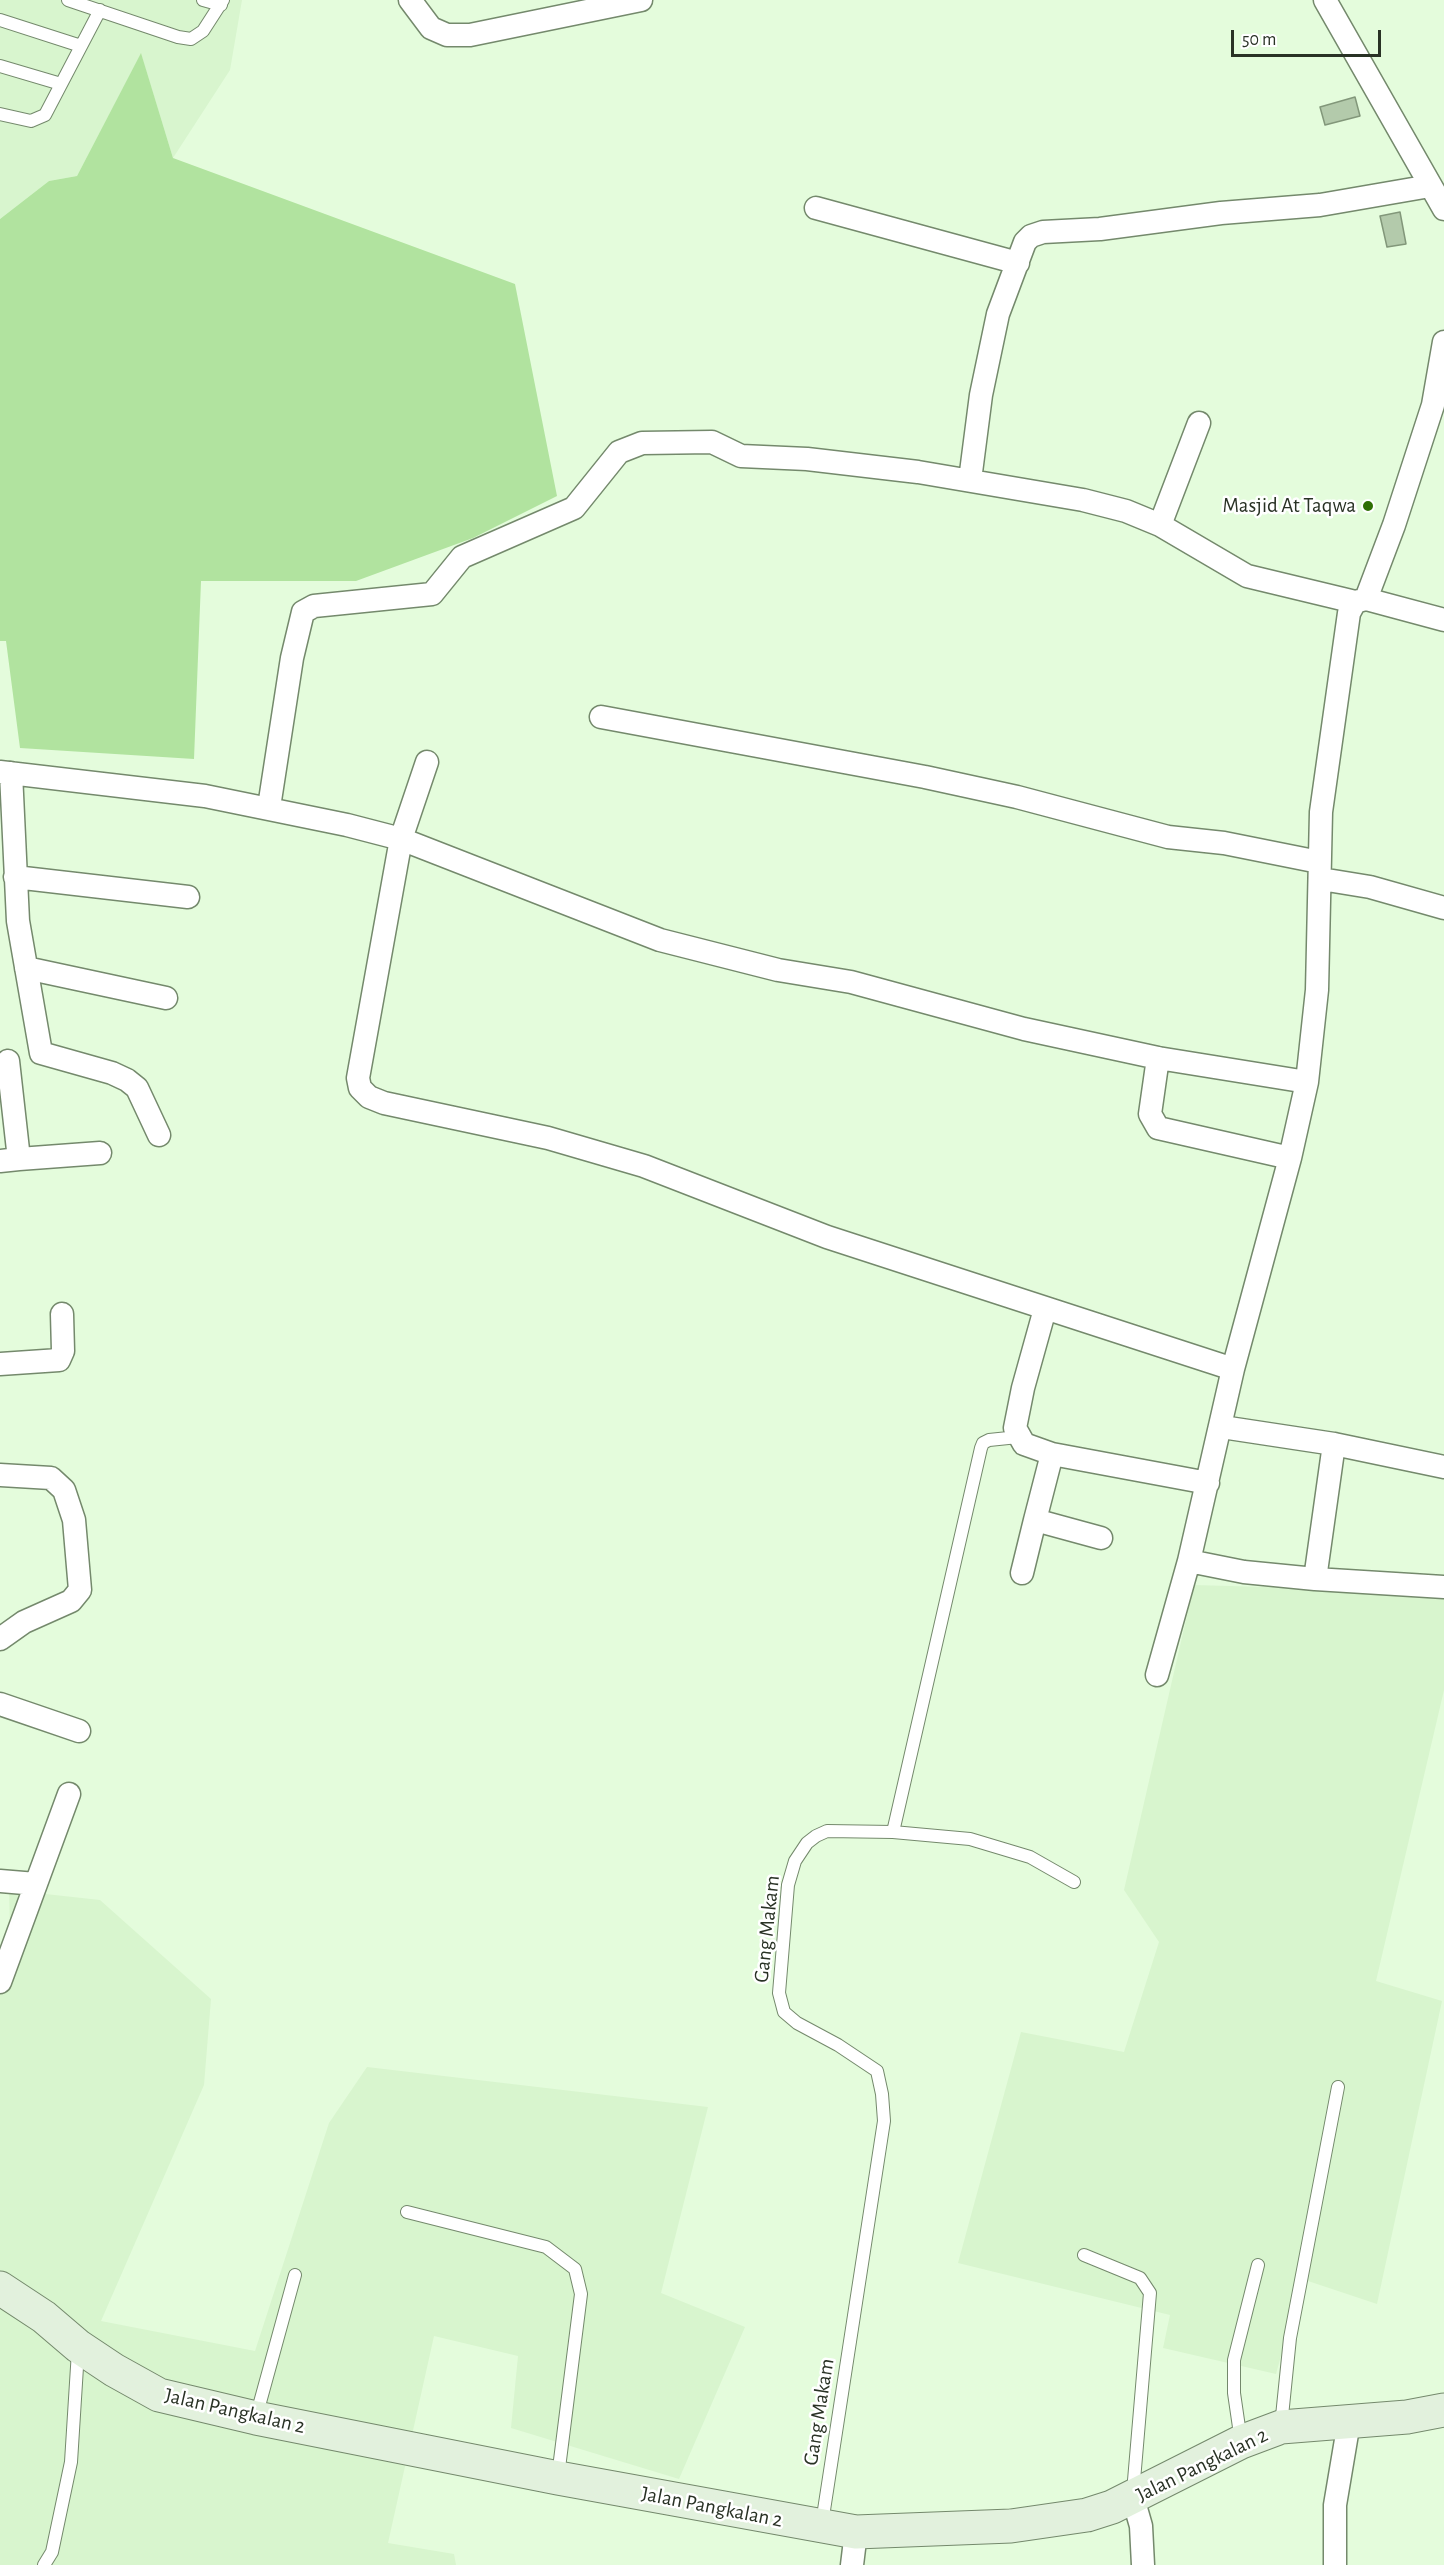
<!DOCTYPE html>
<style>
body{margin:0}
#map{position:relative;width:1444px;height:2565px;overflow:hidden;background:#e4fcdc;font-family:"Alegreya Sans",sans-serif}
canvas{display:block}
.scale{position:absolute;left:1231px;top:30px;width:150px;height:27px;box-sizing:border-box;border:3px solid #293225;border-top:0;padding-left:8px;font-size:18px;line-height:21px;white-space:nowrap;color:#293225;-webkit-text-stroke:4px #fff;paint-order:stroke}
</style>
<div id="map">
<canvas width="1444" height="2565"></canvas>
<div class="scale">50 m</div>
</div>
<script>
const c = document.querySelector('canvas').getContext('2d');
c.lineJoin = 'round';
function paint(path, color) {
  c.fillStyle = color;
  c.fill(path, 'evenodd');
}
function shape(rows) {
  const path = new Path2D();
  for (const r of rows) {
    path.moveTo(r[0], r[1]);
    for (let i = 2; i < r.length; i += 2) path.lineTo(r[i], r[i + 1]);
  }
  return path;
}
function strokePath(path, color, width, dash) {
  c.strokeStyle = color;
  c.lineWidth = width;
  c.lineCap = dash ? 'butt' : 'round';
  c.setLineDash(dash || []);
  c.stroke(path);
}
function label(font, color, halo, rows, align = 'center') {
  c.font = font + ' "Alegreya Sans",sans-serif';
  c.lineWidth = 5;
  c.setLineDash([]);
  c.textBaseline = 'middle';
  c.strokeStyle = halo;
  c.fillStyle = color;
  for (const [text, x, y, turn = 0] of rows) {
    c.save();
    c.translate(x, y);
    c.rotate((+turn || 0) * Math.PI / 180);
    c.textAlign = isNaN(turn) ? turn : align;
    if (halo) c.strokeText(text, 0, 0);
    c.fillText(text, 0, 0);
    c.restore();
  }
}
paint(shape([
 [0,0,242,0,230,70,173,158,141,54,77,176,49,181,0,219],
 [1194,1585,1444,1592,1444,1690,1376,1981,1442,2001,1377,2304,1302,2279,1276,2374,1163,2348,1170,2315,958,2263,1021,2032,1124,2052,1159,1942,1124,1890],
 [9,1890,100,1900,211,1999,204,2085,101,2321,255,2351,329,2123,367,2067,708,2107,661,2293,745,2327,679,2479,511,2428,518,2356,434,2336,388,2543,454,2554,456,2565,0,2565,0,1989,11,1963]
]), '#d8f5ce');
paint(shape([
 [141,53,173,158,515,284,557,496,473,538,356,581,201,581,194,759,20,748,6,641,0,641,0,219,49,181,77,176]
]), '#b1e39f');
const building = shape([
 [1355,97,1360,116,1325,125,1320,107,1355,97],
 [1400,212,1406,244,1387,247,1380,216,1400,212]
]);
paint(building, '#b3caab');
strokePath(building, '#82977a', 1.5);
const lane = shape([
 [68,0,178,37,191,39,203,31,223,0],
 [203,0,221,5],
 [0,20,81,46],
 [0,66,61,84],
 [0,114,31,121,45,115,100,10],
 [893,1832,970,1839,1030,1857,1074,1882],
 [407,2212,546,2247,575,2269,581,2294,558,2476],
 [1084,2255,1140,2278,1150,2293,1133,2492],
 [256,2417,295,2275],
 [1281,2426,1290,2338,1338,2087],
 [1241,2441,1234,2393,1234,2360,1258,2265],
 [822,2523,884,2121,882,2094,877,2071,838,2045,797,2023,784,2012,779,1993,788,1885,795,1861,807,1843,816,1836,827,1831,893,1832,981,1448,983,1443,989,1440,1018,1437],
 [44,2565,52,2552,71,2462,78,2351]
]);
const street = shape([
 [410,0,431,28,447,35,470,35,641,0],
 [1325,0,1444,209],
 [816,208,1018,263],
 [1444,342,1433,405,1394,525,1366,599,1355,602,1349,613,1321,812,1317,990,1307,1082,1290,1158,1233,1369,1189,1561,1244,1572,1315,1579,1444,1587],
 [970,480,981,395,998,314,1025,242,1031,236,1043,232,1100,229,1221,213,1320,205,1430,186],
 [1160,525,1199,423],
 [1366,599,1444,620],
 [601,717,925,777,1017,797,1168,837,1224,843,1319,862],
 [427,762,401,839,358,1078,360,1088,369,1097,384,1103,548,1138,644,1166,827,1237,1233,1369],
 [0,772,205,796,347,825,401,839,660,940,778,970,851,982,1024,1029,1158,1058,1307,1082],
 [11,773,18,921,41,1053,112,1073,127,1080,137,1088,159,1135],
 [269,807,292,658,303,612,314,606,432,594,462,557,574,508,619,452,642,443,712,442,741,456,807,459,918,472,1083,500,1126,511,1160,525,1247,576,1355,602],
 [15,877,188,897],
 [1321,879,1370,887,1444,908],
 [26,968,166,998],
 [1158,1058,1150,1114,1158,1128,1290,1158],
 [19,1159,100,1153],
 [0,1161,19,1159,8,1061],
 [1045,1309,1023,1388,1015,1428,1024,1444,1052,1454],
 [0,1364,59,1360,63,1351,62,1314],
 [1222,1427,1334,1444,1444,1467],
 [0,1475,51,1478,64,1490,74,1520,80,1590,71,1601,24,1622,0,1639],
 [1101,1538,1035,1520,1052,1454,1208,1483],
 [1022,1573,1035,1520],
 [1315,1579,1334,1444],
 [1157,1675,1189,1561],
 [0,1704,79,1731],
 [0,1881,36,1884],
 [0,1982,69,1794],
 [1133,2498,1141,2526,1143,2565],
 [852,2565,856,2532],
 [1335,2565,1335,2505,1349,2422]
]);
const secondary = shape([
 [0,2288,44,2317,78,2346,114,2370,159,2395,256,2418,558,2478,856,2532,1011,2526,1087,2515,1112,2507,1241,2442,1281,2427,1407,2417,1444,2410]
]);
strokePath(lane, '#74896c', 14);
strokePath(street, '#74896c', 25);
strokePath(secondary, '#74896c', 35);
strokePath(lane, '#fff', 12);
strokePath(street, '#fff', 22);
strokePath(secondary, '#e2f1dd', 33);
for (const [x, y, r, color] of [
 [1368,506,6,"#2e6e03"]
]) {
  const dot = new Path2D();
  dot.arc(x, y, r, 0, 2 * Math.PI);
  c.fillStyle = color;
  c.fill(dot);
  strokePath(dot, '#fff', 2);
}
label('21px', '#293225', '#fff', [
 ["Masjid At Taqwa",1356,506]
], 'right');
label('21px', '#293225', '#fff', [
 ["Gang Makam",767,1929,-84],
 ["Jalan Pangkalan 2",235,2411,13],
 ["Gang Makam",819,2412,-81],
 ["Jalan Pangkalan 2",1202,2465,-26],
 ["Jalan Pangkalan 2",712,2507,11]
]);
</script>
